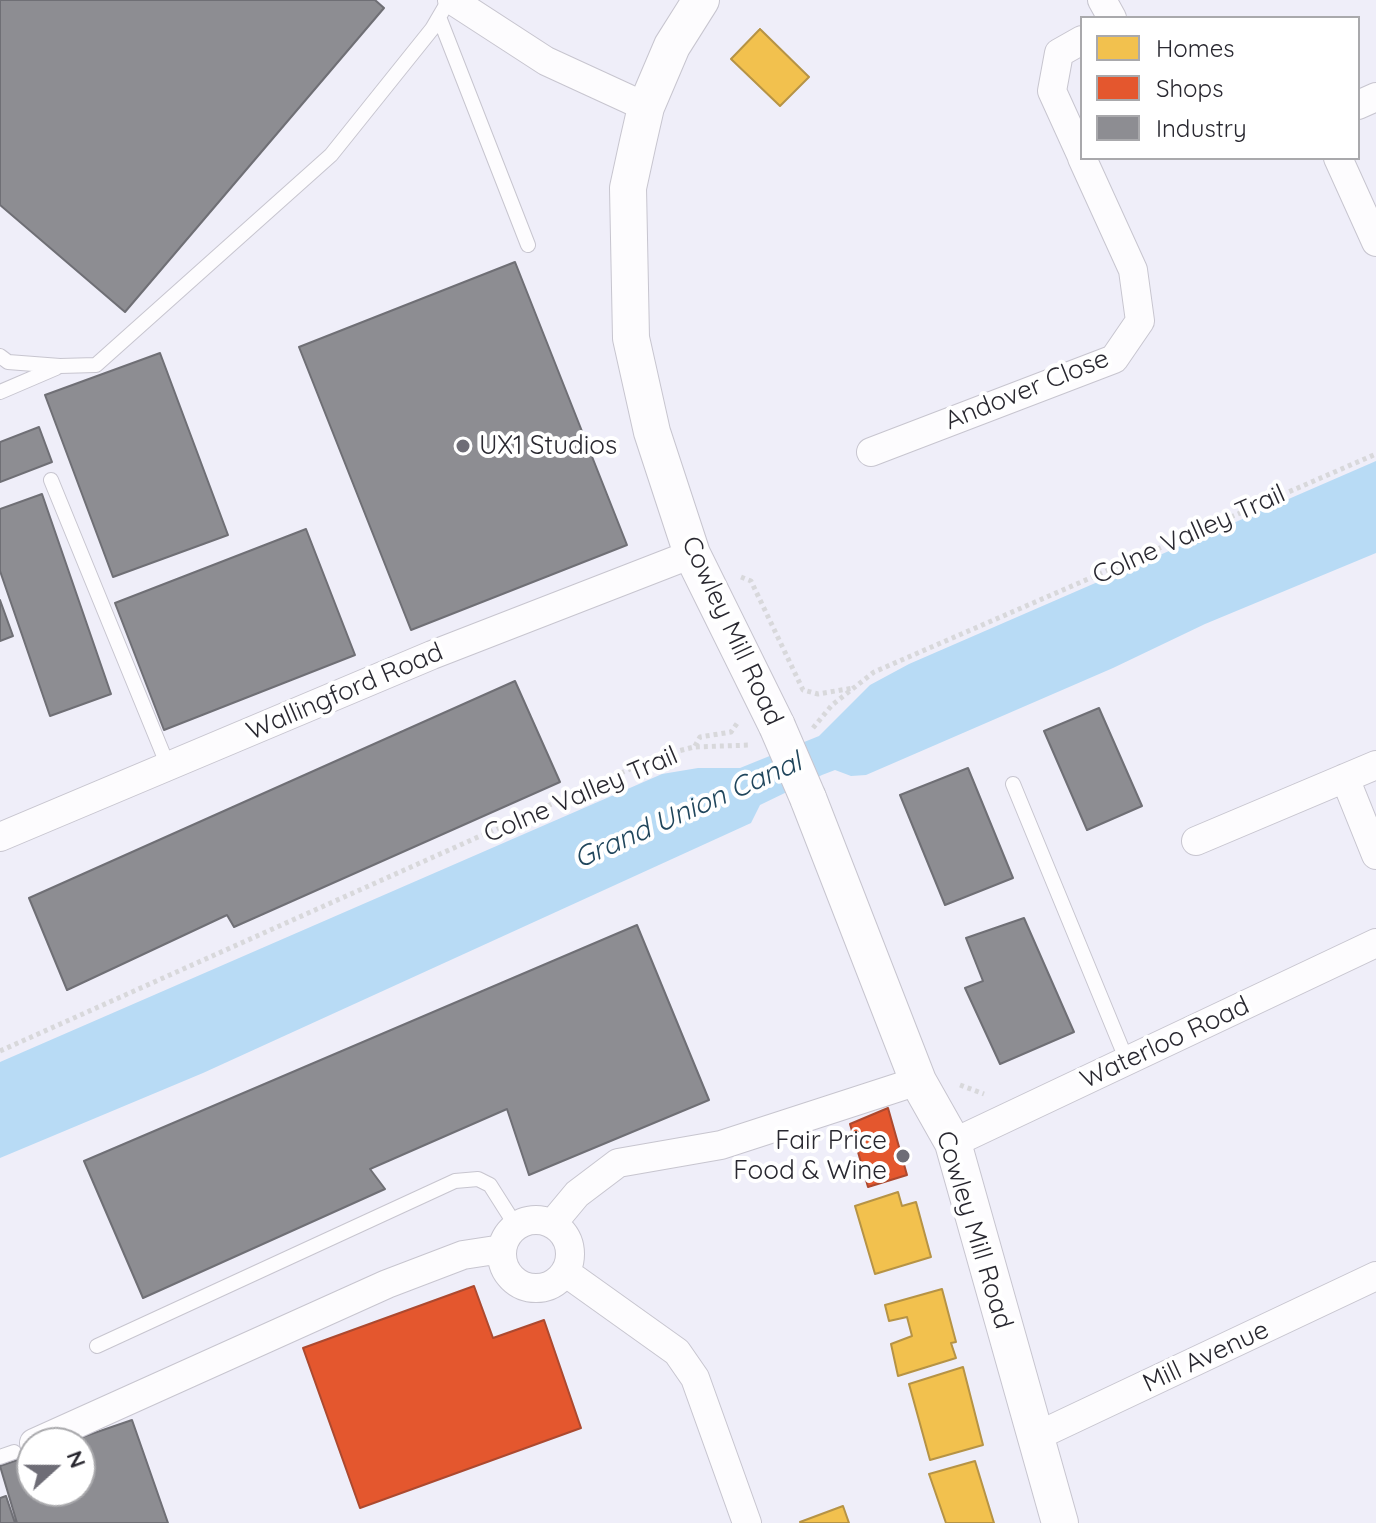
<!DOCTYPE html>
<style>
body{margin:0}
#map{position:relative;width:1376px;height:1523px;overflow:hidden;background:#efeef9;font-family:Quicksand,sans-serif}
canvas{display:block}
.legend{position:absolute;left:1080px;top:16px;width:280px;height:144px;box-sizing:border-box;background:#fff;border:2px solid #a9a9ac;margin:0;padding:10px 14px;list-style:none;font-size:24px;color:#292830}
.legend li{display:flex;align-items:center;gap:16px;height:40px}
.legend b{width:40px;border:2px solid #a9a9ac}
.north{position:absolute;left:16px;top:1427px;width:80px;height:80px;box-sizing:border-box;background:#fff;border:2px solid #a9a9ac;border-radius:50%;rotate:69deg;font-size:22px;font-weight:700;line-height:32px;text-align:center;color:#292830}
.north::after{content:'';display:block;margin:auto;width:28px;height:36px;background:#6e6d76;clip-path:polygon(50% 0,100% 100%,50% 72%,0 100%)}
</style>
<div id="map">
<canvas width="1376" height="1523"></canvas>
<ul class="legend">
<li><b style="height:22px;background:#f2c14e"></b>Homes</li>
<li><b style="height:22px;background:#e4572e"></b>Shops</li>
<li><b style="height:22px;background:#8d8d92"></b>Industry</li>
</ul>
<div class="north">N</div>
</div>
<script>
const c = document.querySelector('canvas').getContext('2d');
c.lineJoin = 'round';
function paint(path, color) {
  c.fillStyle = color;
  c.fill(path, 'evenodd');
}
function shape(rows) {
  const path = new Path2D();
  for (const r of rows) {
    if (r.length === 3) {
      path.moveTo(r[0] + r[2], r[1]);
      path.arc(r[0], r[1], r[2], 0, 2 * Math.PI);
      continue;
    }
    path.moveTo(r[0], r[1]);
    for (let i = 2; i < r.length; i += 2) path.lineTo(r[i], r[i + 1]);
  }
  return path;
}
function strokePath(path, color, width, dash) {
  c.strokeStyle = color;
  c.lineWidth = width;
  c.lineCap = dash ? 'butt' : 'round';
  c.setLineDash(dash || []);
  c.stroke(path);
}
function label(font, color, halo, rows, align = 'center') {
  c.font = font + ' Quicksand,sans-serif';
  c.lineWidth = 8;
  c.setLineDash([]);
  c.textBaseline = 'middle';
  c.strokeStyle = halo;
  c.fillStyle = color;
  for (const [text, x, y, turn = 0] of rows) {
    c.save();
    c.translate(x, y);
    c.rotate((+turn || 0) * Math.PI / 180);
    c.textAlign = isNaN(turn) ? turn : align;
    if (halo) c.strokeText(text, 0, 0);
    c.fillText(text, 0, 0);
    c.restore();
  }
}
paint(shape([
 [1376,461,1376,553,1205,624,1113,668,866,775,851,776,835,770,822,775,760,805,751,823,203,1073,0,1158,0,1062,662,774,698,768,740,768,819,736,870,685,909,664]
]), '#b8dbf5');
const homes = shape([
 [760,29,809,77,780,106,731,59,760,29],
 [898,1192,902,1206,916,1202,931,1257,875,1274,855,1206,898,1192],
 [942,1289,956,1342,951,1343,956,1358,898,1376,891,1344,912,1336,907,1317,889,1321,885,1305,942,1289],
 [963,1367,983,1445,930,1460,909,1384,963,1367],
 [975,1461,994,1523,946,1523,929,1474,975,1461],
 [843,1506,849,1523,801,1523,800,1522,843,1506]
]);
paint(homes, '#f2c14e');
strokePath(homes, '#b69345', 2);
const shops = shape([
 [888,1108,907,1175,868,1187,850,1124,888,1108],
 [474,1286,493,1338,544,1320,581,1428,360,1508,303,1348,474,1286]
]);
paint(shops, '#e4572e');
strokePath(shops, '#ac492f', 2);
const industry = shape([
 [0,0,375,0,384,8,125,312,0,205,0,0],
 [515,262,627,545,411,630,299,347,515,262],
 [160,353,228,535,113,577,45,395,160,353],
 [39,427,52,462,0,482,0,442,39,427],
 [42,494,111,694,50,716,0,571,0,509,42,494],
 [306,529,355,655,164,730,115,603,306,529],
 [0,600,13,636,0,641,0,600],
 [515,681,560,782,234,927,227,915,67,990,29,898,515,681],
 [1099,708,1142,806,1087,830,1044,731,1099,708],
 [968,768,1013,878,945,905,900,795,968,768],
 [1024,918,1074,1032,1000,1064,965,988,983,981,966,938,1024,918],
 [637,925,709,1100,529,1175,507,1109,370,1169,385,1189,143,1298,84,1161,637,925],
 [132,1420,168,1523,17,1523,0,1466,32,1455,32,1491,80,1491,80,1443,65,1443,132,1420],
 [6,1496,15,1523,0,1523,0,1498,6,1496]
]);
paint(industry, '#8d8d92');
strokePath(industry, '#6f6f75', 2);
const service = shape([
 [439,17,528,245],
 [0,356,8,362,60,366,96,365,331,155,432,29,449,0],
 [0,392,56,368],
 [51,480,168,766],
 [1013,784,1127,1061],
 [97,1346,455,1181,478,1179,490,1185,516,1226],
 [0,1457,14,1452]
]);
const minor = shape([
 [452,0,546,61,646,107],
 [1102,0,1112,18],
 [1082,40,1059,53,1052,91,1082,157],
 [1358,105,1376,97],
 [1338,158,1376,242],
 [871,452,1114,359,1140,321,1133,270,1082,158],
 [1345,778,1376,855],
 [0,837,432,655,692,554],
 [1196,841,1376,765],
 [953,1143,1376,943],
 [536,1254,34],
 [552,1224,577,1194,618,1163,721,1145,918,1081],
 [565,1272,677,1352,695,1378,747,1523],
 [1035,1437,1376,1276],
 [34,1443,387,1284,463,1255,502,1249]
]);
const tertiary = shape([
 [701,0,672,46,646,107,638,142,628,188,631,338,652,432,692,554,777,726],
 [808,798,918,1081,953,1143,1060,1523]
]);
strokePath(service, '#c7c5cf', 16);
strokePath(minor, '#c7c5cf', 30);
strokePath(tertiary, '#c7c5cf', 38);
strokePath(shape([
 [741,577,751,581,803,690,818,694,853,688],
 [813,728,832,705,874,672,1376,454],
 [695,746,700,737,731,732,738,722],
 [0,1051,659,756,694,747,751,745],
 [960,1085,984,1094]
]), '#d8d8db', 5, [4, 4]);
strokePath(service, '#fdfcfe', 14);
strokePath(minor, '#fdfcfe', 28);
strokePath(tertiary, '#fdfcfe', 36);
const tertiaryBridge = shape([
 [777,726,808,798]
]);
strokePath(tertiaryBridge, '#c7c5cf', 38, []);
strokePath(tertiaryBridge, '#fdfcfe', 36);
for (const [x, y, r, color] of [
 [463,446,8,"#6e6d76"],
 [903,1156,8,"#6e6d76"]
]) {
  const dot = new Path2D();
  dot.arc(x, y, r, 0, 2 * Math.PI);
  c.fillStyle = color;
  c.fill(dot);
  strokePath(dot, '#fff', 3);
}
label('26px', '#292830', '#fff', [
 ["Andover Close",1027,390,-22],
 ["Colne Valley Trail",1189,535,-24],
 ["Cowley Mill Road",732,631,65],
 ["Wallingford Road",345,692,-23],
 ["Colne Valley Trail",581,795,-23],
 ["Waterloo Road",1165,1043,-25],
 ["Cowley Mill Road",974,1230,73],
 ["Mill Avenue",1206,1357,-25]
]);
label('26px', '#292830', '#fff', [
 ["UX1 Studios",479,446],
 ["Fair Price",887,1141,"right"],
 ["Food & Wine",887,1171,"right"]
], 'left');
label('italic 28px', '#20465c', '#fff', [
 ["Grand Union Canal",688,811,-24]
]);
</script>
